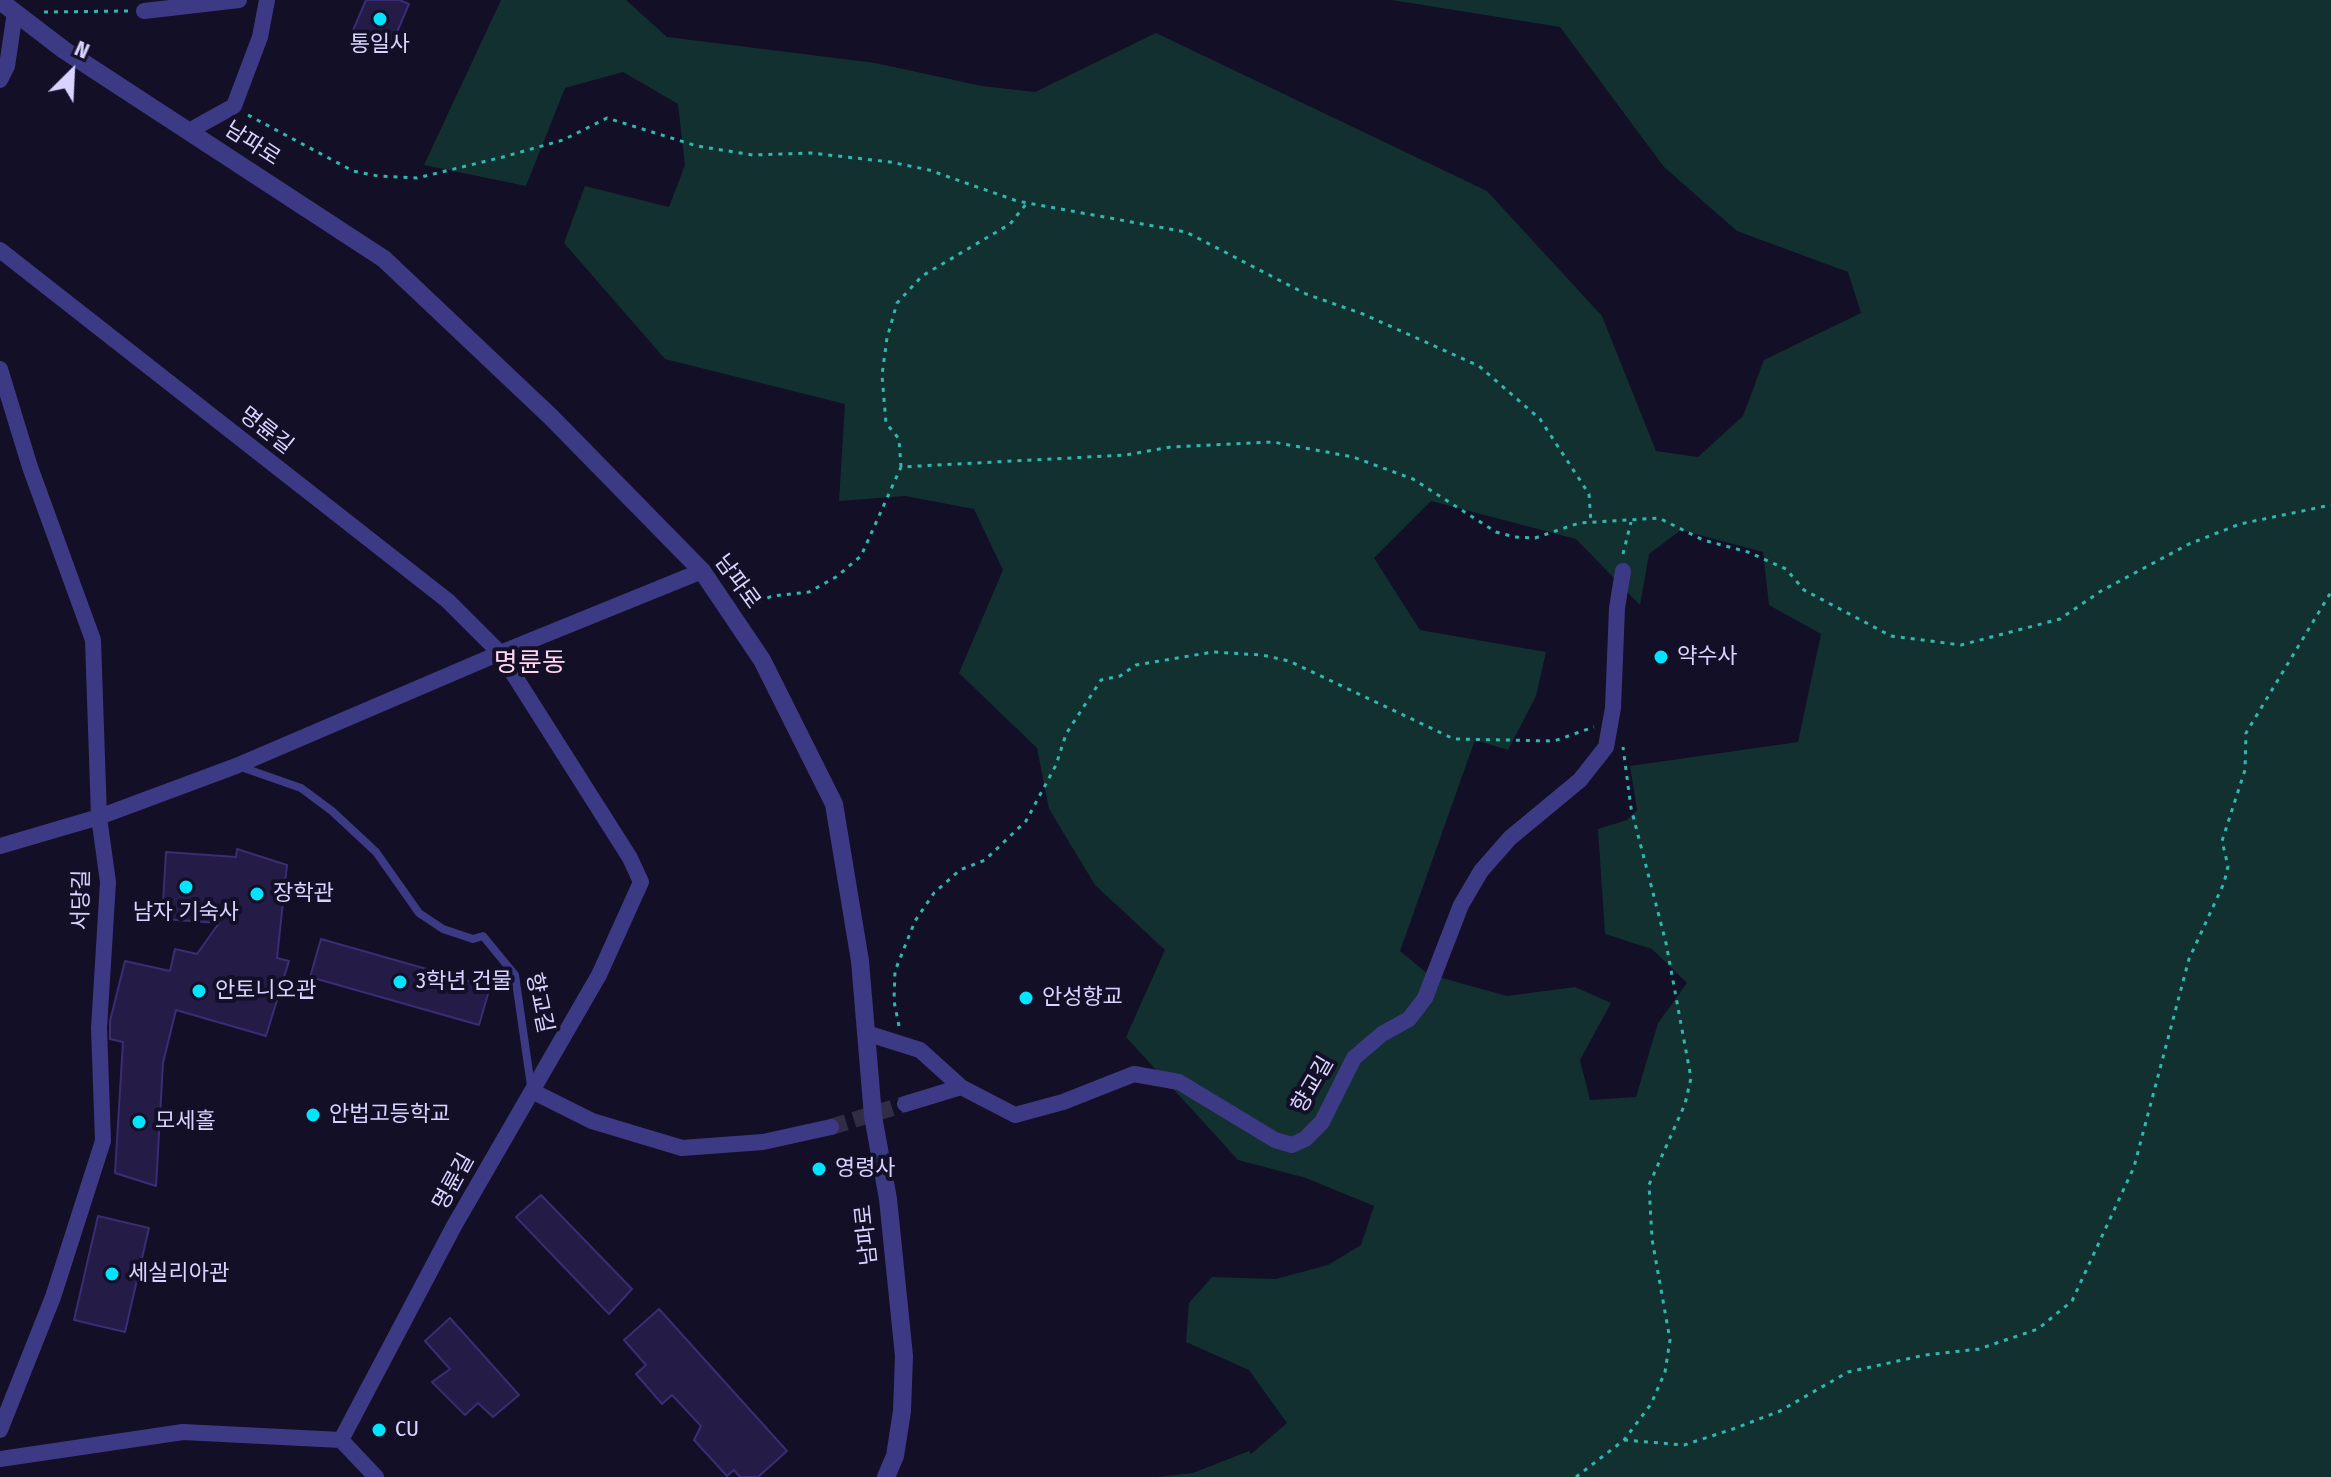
<!DOCTYPE html>
<meta charset="utf-8">
<style>
body{margin:0}
#map{position:relative;width:2331px;height:1477px;overflow:hidden;background:#130f26;font-family:"Fira Sans Condensed",sans-serif}
canvas{display:block}
.north{position:absolute;left:32px;top:32px;width:80px;height:80px;-webkit-text-stroke:6px #130f26;paint-order:stroke;rotate:24deg;font-size:22px;font-weight:700;line-height:32px;text-align:center;color:#d9d4ff}
.north::after{content:'';display:block;margin:auto;width:28px;height:36px;background:#d9d4ff;clip-path:polygon(50% 0,100% 100%,50% 72%,0 100%)}
</style>
<div id="map">
<canvas width="2331" height="1477"></canvas>
<div class="north">N</div>
</div>
<script>
const c = document.querySelector('canvas').getContext('2d');
c.lineJoin = 'round';
function paint(path, color) {
  c.fillStyle = color;
  c.fill(path, 'evenodd');
}
function shape(rows) {
  const path = new Path2D();
  for (const r of rows) {
    path.moveTo(r[0], r[1]);
    for (let i = 2; i < r.length; i += 2) path.lineTo(r[i], r[i + 1]);
  }
  return path;
}
function strokePath(path, color, width, dash) {
  c.strokeStyle = color;
  c.lineWidth = width;
  c.lineCap = dash ? 'butt' : 'round';
  c.setLineDash(dash || []);
  c.stroke(path);
}
function label(font, color, halo, rows, align = 'center') {
  c.font = font + ' "Fira Sans Condensed","Noto Sans KR",sans-serif';
  c.lineWidth = 8;
  c.setLineDash([]);
  c.textBaseline = 'middle';
  c.strokeStyle = halo;
  c.fillStyle = color;
  for (const [text, x, y, turn = 0] of rows) {
    c.save();
    c.translate(x, y);
    c.rotate((+turn || 0) * Math.PI / 180);
    c.textAlign = isNaN(turn) ? turn : align;
    if (halo) c.strokeText(text, 0, 0);
    c.fillText(text, 0, 0);
    c.restore();
  }
}
paint(shape([
 [501,0,626,0,667,37,875,63,982,86,1035,92,1156,33,1487,191,1602,316,1656,451,1698,457,1743,416,1764,360,1861,313,1848,272,1737,231,1664,167,1560,27,1392,0,2331,0,2331,1477,1158,1477,1193,1473,1249,1451,1251,1454,1287,1423,1249,1370,1186,1342,1189,1303,1212,1277,1276,1279,1328,1265,1361,1245,1374,1206,1306,1178,1238,1160,1126,1037,1165,950,1095,885,1049,809,1037,748,959,673,1003,570,974,509,905,496,839,501,845,404,665,359,564,243,585,186,669,207,685,165,678,104,623,72,565,88,526,186,424,165],
 [1431,501,1576,539,1640,605,1649,554,1681,530,1763,552,1769,605,1821,634,1798,742,1630,766,1637,810,1627,820,1598,829,1605,934,1652,949,1687,983,1658,1023,1636,1097,1590,1100,1580,1060,1611,1003,1575,987,1507,996,1428,974,1400,951,1475,740,1508,750,1536,696,1546,652,1420,630,1374,558]
]), '#12302f');
const building = shape([
 [366,0,399,0,409,4,389,51,351,35,366,0],
 [237,849,287,865,277,958,289,961,266,1036,176,1010,163,1063,156,1186,115,1173,123,1042,110,1039,110,1021,125,961,170,971,175,949,197,954,219,923,162,919,166,852,236,857,237,849],
 [321,939,490,987,479,1025,310,977,321,939],
 [541,1195,632,1289,609,1314,516,1217,541,1195],
 [98,1216,149,1228,125,1332,74,1320,98,1216],
 [659,1309,787,1451,758,1477,740,1477,734,1470,727,1476,694,1440,701,1426,672,1395,662,1404,636,1374,646,1365,624,1340,659,1309],
 [450,1318,519,1395,493,1417,478,1403,465,1415,432,1382,450,1369,425,1341,450,1318]
]);
paint(building, '#241b47');
strokePath(building, '#3b2d73', 2);
strokePath(shape([
 [831,1127,905,1104]
]), '#312d47', 16, [16, 8]);
strokePath(shape([
 [44,12,128,11],
 [248,115,353,171,378,176,417,178,503,157,563,140,607,118,697,146,753,155,811,153,890,162,929,170,1017,201,1186,232,1306,294,1363,314,1479,366,1540,419,1589,494,1591,523],
 [901,467,899,439,886,423,882,375,887,338,897,303,922,276,1010,224,1027,203],
 [1623,554,1631,522],
 [749,606,772,596,809,592,836,577,861,556,901,467,1126,455,1171,447,1273,442,1353,457,1413,479,1496,532,1515,537,1535,538,1579,523,1659,518,1703,540,1748,552,1786,569,1804,590,1891,636,1961,645,2060,619,2101,591,2189,544,2240,524,2331,505],
 [899,1026,894,1001,895,971,915,921,934,893,960,870,985,860,1026,821,1056,765,1066,734,1101,680,1120,676,1136,665,1213,652,1262,655,1289,661,1454,739,1554,741,1594,727],
 [1624,1440,1684,1445,1733,1429,1780,1411,1848,1372,1925,1355,1979,1349,2038,1329,2072,1301,2134,1167,2189,959,2224,883,2228,866,2222,841,2245,770,2246,733,2331,592],
 [1576,1477,1624,1440,1651,1404,1665,1372,1670,1340,1652,1239,1649,1185,1685,1104,1691,1078,1666,943,1631,808,1623,747]
]), '#2fb8b0', 3, [4, 6]);
strokePath(shape([
 [241,767,301,788,332,811,376,852,419,913,443,929,473,939,483,936,515,975,531,1086]
]), '#3d3a85', 8);
strokePath(shape([
 [144,11,239,0],
 [0,80,7,66,15,12],
 [189,131,234,106,260,37,267,0],
 [0,250,448,601,500,653,630,858,641,882,599,975,454,1226,341,1440],
 [0,369,30,467,93,640,99,817,108,882,99,1028,103,1141,53,1297,0,1430],
 [0,846,99,817,236,766,500,653,702,571],
 [866,1033,920,1050,961,1087],
 [532,1091,592,1121,682,1148,763,1142,831,1127],
 [905,1104,961,1087,1015,1115,1063,1102,1134,1074,1179,1082,1275,1140,1292,1145,1305,1139,1322,1122,1354,1058,1382,1034,1409,1019,1425,998,1461,905,1481,871,1510,838,1580,780,1606,747,1613,708,1617,608,1623,571],
 [341,1440,376,1477],
 [0,1459,183,1432,341,1440]
]), '#3d3a85', 16);
strokePath(shape([
 [0,1,64,50,384,259,551,417,702,571,762,660,834,804,860,961,873,1116,888,1199,904,1356,902,1411,895,1456,886,1477]
]), '#3d3a85', 18);
for (const [x, y, r, color] of [
 [380,19,8,"#00e5ff"],
 [1661,657,8,"#00e5ff"],
 [186,887,8,"#00e5ff"],
 [257,894,8,"#00e5ff"],
 [400,982,8,"#00e5ff"],
 [199,991,8,"#00e5ff"],
 [1026,998,8,"#00e5ff"],
 [313,1115,8,"#00e5ff"],
 [139,1122,8,"#00e5ff"],
 [819,1169,8,"#00e5ff"],
 [112,1274,8,"#00e5ff"],
 [379,1430,8,"#00e5ff"]
]) {
  const dot = new Path2D();
  dot.arc(x, y, r, 0, 2 * Math.PI);
  c.fillStyle = color;
  c.fill(dot);
  strokePath(dot, '#130f26', 3);
}
label('22px', '#d9d4ff', '#130f26', [
 ["통일사",380,45,"center"],
 ["약수사",1677,657],
 ["장학관",273,894],
 ["남자 기숙사",186,913,"center"],
 ["3학년 건물",416,982],
 ["안토니오관",215,991],
 ["안성향교",1042,998],
 ["안법고등학교",329,1115],
 ["모세홀",155,1122],
 ["영령사",835,1169],
 ["세실리아관",128,1274],
 ["CU",395,1430]
], 'left');
label('22px', '#d9d4ff', '#130f26', [
 ["남파로",252,144,33],
 ["명륜길",266,431,38],
 ["남파로",737,582,54],
 ["서당길",82,900,-89],
 ["향교길",539,1003,78],
 ["향교길",1313,1085,-60],
 ["명륜길",454,1182,-61],
 ["남파로",867,1235,-96]
]);
label('26px', '#ffd6f0', '#130f26', [
 ["명륜동",530,664]
]);
</script>
